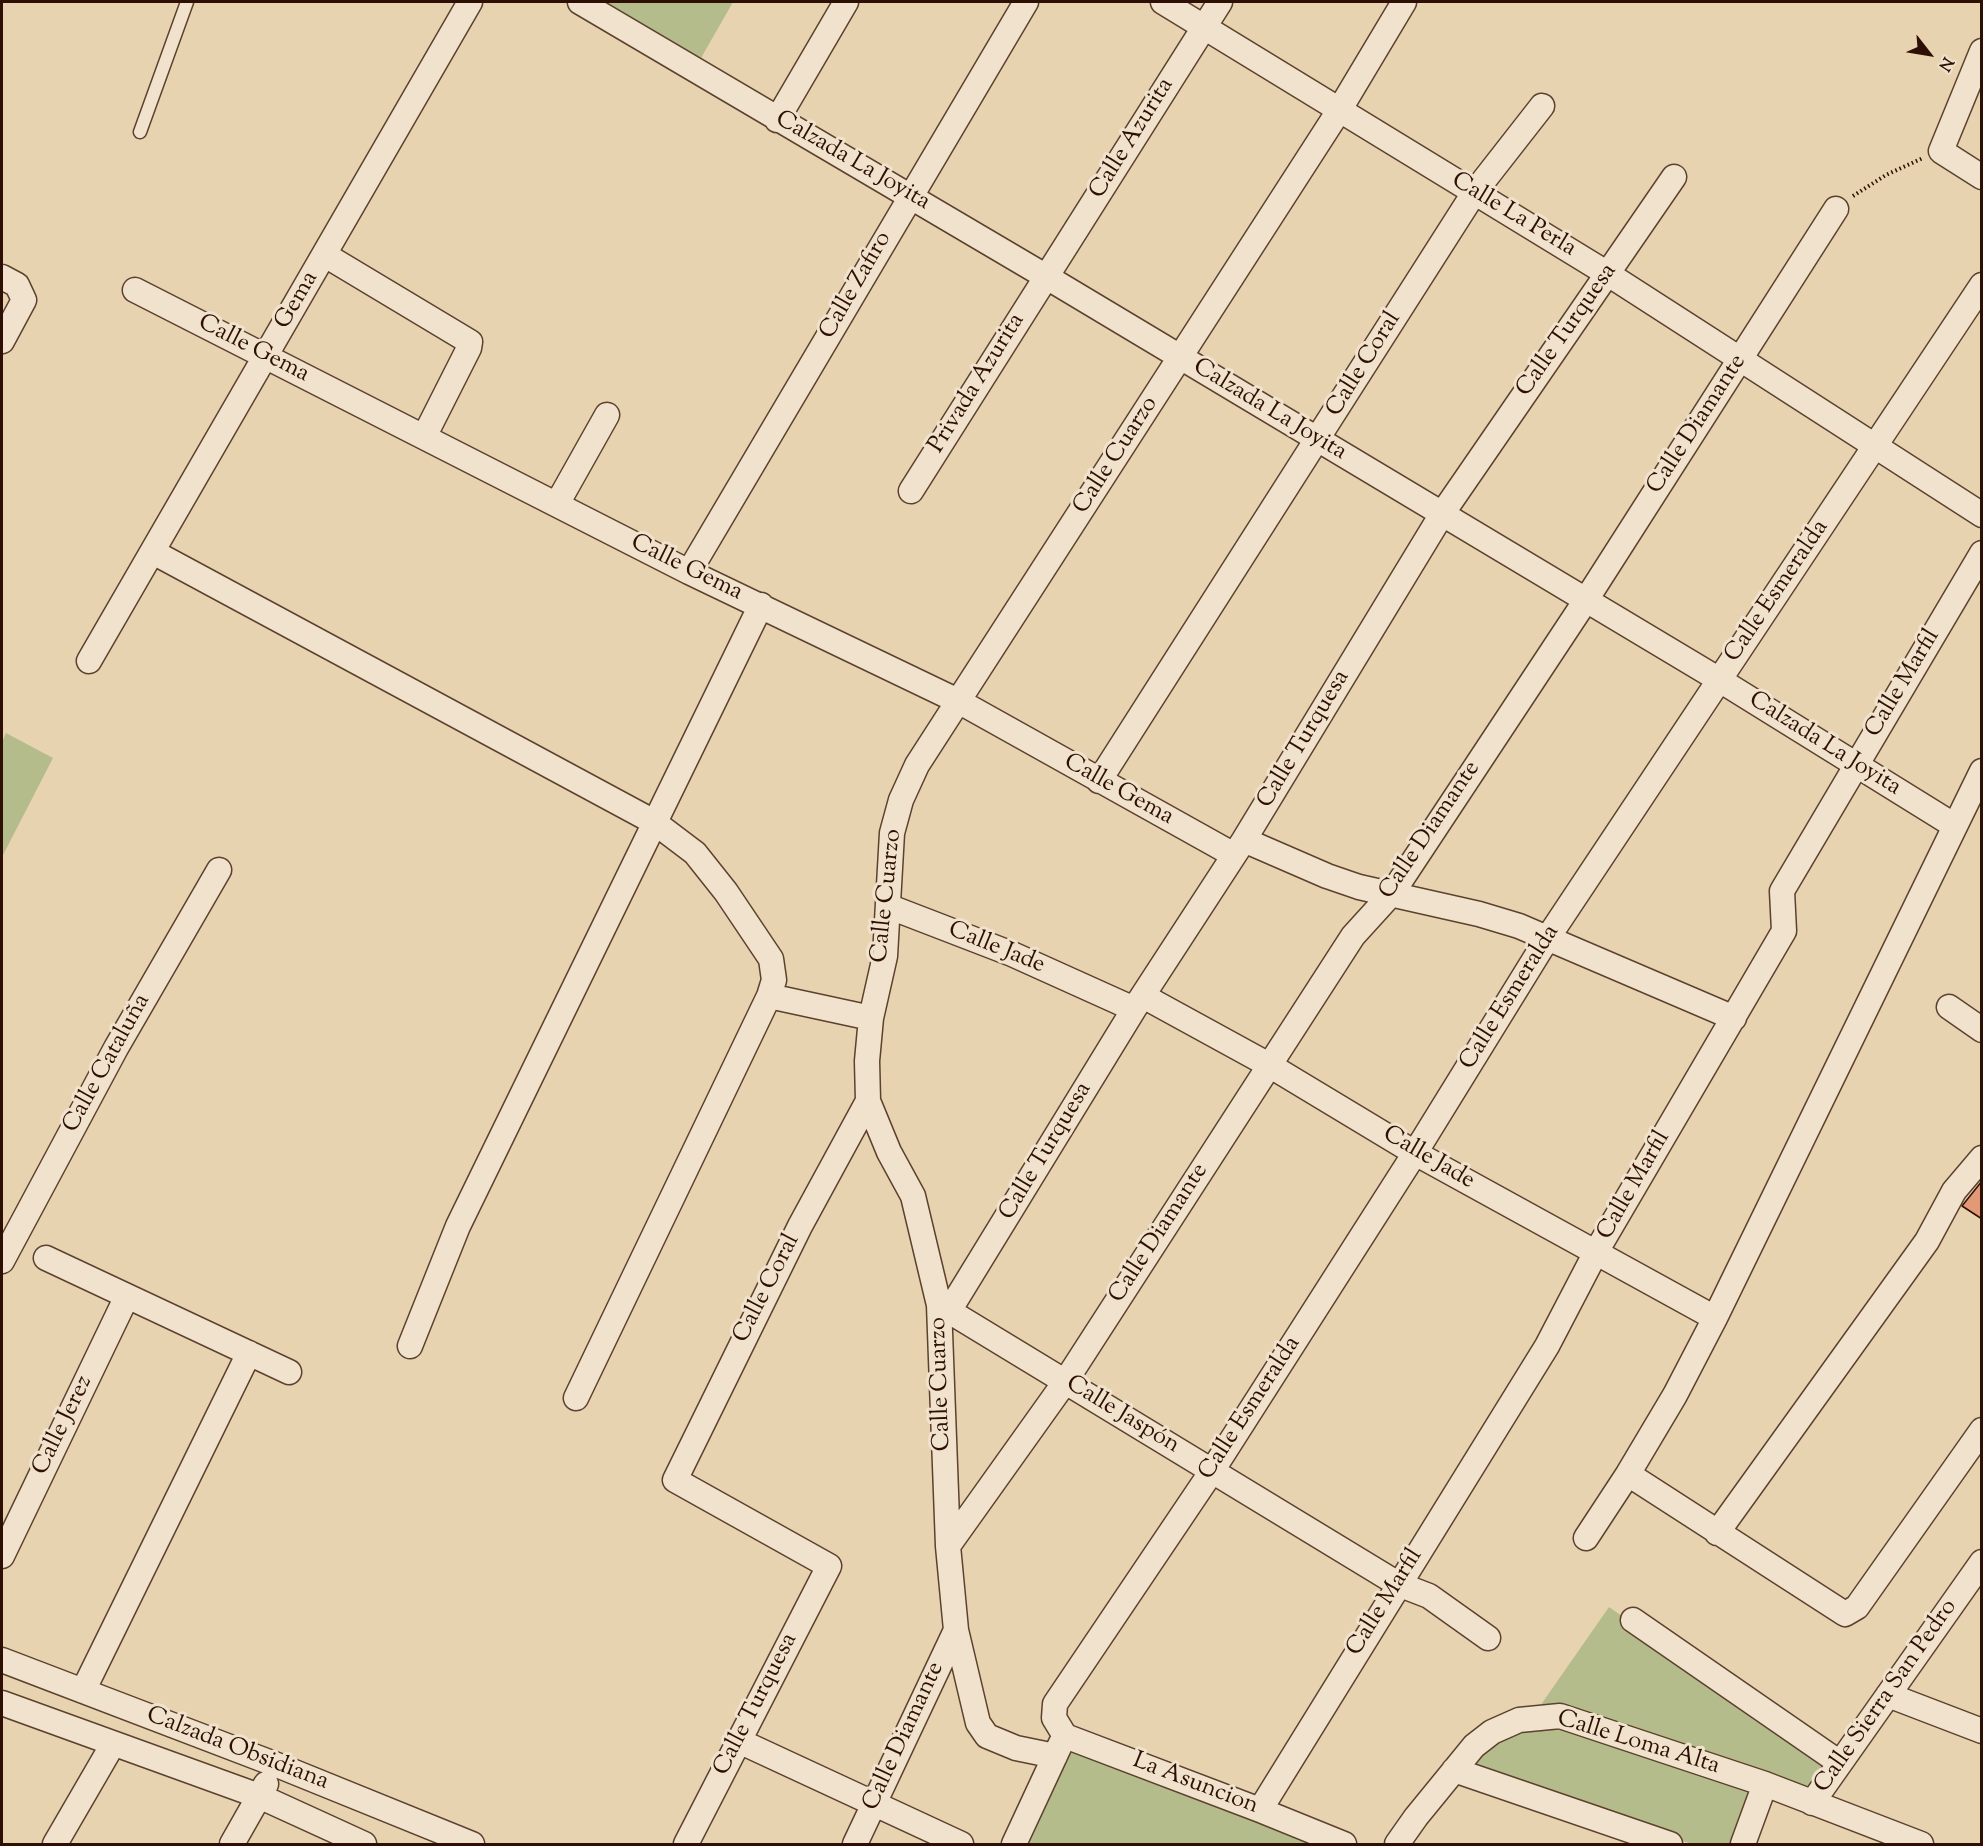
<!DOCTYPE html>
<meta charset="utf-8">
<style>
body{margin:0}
#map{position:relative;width:1983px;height:1846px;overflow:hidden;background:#e8d3b1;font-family:"Sorts Mill Goudy",serif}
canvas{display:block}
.frame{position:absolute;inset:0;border:3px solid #2d1003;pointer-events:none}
.north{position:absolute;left:1899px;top:24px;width:60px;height:60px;-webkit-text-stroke:4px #f0e2cc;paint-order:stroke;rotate:121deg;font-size:16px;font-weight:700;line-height:24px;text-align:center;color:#2d1003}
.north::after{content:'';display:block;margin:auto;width:21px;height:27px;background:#2d1003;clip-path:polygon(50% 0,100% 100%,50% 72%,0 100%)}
</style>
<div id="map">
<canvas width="1983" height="1846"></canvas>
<div class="frame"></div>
<div class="north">N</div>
</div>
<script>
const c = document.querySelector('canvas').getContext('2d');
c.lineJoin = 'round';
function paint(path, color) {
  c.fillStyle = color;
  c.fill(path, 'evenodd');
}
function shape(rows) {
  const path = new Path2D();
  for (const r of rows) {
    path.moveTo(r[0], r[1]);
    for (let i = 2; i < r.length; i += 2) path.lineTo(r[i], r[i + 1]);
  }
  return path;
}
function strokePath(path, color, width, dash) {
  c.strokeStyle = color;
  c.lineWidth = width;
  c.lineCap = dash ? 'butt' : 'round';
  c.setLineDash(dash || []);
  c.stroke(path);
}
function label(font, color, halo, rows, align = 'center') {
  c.font = font + ' "Sorts Mill Goudy",serif';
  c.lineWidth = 6;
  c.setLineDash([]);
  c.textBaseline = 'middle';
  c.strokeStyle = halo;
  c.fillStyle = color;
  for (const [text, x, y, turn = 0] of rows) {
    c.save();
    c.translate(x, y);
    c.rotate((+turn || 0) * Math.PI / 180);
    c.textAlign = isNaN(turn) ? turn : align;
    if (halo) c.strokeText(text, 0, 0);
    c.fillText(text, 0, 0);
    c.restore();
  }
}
paint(shape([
 [601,2,733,2,701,58],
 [6,733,53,758,2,857,2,742],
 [1609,1607,1831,1762,1810,1797,1540,1706],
 [1559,1721,1759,1788,1737,1844,1692,1844,1464,1768,1522,1725],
 [1067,1745,1319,1844,1029,1844]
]), '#b5bc8c');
const building = shape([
 [1982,1181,1982,1219,1962,1206,1982,1181]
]);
paint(building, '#e39976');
strokePath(building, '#2d1003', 1.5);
const lane = shape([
 [140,132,187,2]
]);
const street = shape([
 [580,2,1045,276,1718,679,1955,826],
 [1163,2,1608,274,1982,515],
 [1982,51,1941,151,1982,177],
 [777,120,846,2],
 [325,255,470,342,469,348,424,437],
 [2,277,17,285,24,300,2,341],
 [135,290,689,572,960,702,1234,855],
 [911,491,1220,2],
 [557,504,607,415],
 [153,552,654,822,695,853,726,892,771,959,774,980,769,996,576,1398],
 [689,572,1026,2],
 [89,661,470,2],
 [1099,781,1474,193,1542,106],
 [1244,840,1327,876,1359,887,1479,914,1519,926,1734,1018],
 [890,907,1012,954,1134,1009],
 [769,996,871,1018],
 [1143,996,1269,1065,1415,1153,1715,1318],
 [1949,1007,1982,1030],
 [46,1258,289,1372],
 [2,1261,116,1048,219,870],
 [939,1305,1398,1584,1429,1596,1488,1638],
 [949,1311,1134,1009,1244,840,1442,514,1674,177],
 [410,1346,458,1226,761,605],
 [1628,1474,1845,1614,1857,1607,1982,1430],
 [1717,1533,1927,1241,1954,1191,1982,1158],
 [1586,1538,1628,1474,1675,1395,1715,1318,1982,771],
 [948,1546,1065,1382,1353,936,1393,892,1586,600,1836,209],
 [2,1556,127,1296],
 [1633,1620,1840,1763],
 [2,1660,277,1765,472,1844],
 [83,1691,249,1353],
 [1888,1695,1982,1731],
 [2,1703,259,1796,364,1844],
 [739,1741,961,1844],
 [1055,1756,1016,1748,987,1736,978,1723,956,1630,948,1546,939,1305,913,1196,889,1152,868,1101,867,1061,871,1018,885,956,892,833,901,800,917,765,1340,109,1404,2],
 [1454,1770,1670,1844],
 [1812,1803,1982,1562],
 [1260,1810,1547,1346,1596,1252,1784,931,1782,891,1982,553],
 [55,1844,113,1744],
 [232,1844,266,1784],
 [686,1844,829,1566,675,1480,800,1226,868,1101],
 [855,1844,956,1630],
 [1014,1844,1061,1743],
 [1344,1844,1260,1810,1065,1736,1054,1718,1055,1704,1212,1471,1415,1153,1547,939,1982,285],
 [1397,1844,1416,1817,1474,1746,1492,1732,1519,1720,1560,1716,1765,1784,1921,1844],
 [1743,1844,1765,1784]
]);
strokePath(lane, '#5c412e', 15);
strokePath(street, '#5c412e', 27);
strokePath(shape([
 [1853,196,1886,175,1923,158]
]), '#2d1003', 4, [1.5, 3]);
strokePath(lane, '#f0e2cc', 12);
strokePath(street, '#f0e2cc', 24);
label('24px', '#2d1003', '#f0e2cc', [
 ["Calle Azurita",1133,139,-58],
 ["Calzada La Joyita",852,162,30],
 ["Calle La Perla",1513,216,31],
 ["Calle Zafiro",857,286,-60],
 ["Gema",298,301,-60],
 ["Calle Turquesa",1568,331,-55],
 ["Calle Gema",253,350,27],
 ["Calle Coral",1365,365,-58],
 ["Privada Azurita",978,384,-58],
 ["Calzada La Joyita",1269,411,31],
 ["Calle Diamante",1698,425,-57],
 ["Calle Cuarzo",1117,456,-57],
 ["Calle Gema",686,569,26],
 ["Calle Esmeralda",1778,592,-56],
 ["Calle Marfil",1904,684,-59],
 ["Calle Turquesa",1305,740,-59],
 ["Calzada La Joyita",1824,745,32],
 ["Calle Gema",1118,791,29],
 ["Calle Diamante",1431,831,-56],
 ["Calle Cuarzo",888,896,-84],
 ["Calle Jade",996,949,22],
 ["Calle Esmeralda",1511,998,-58],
 ["Calle Cataluña",108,1064,-61],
 ["Calle Turquesa",1047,1152,-59],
 ["Calle Jade",1428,1159,30],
 ["Calle Marfil",1635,1186,-60],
 ["Calle Diamante",1160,1234,-57],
 ["Calle Coral",768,1289,-63],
 ["Calle Cuarzo",942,1384,-92],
 ["Calle Esmeralda",1251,1409,-57],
 ["Calle Jaspón",1122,1416,31],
 ["Calle Jerez",64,1426,-64],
 ["Calle Marfil",1386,1603,-58],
 ["Calle Sierra San Pedro",1887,1697,-55],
 ["Calle Turquesa",757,1705,-63],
 ["Calle Diamante",905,1737,-65],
 ["Calle Loma Alta",1638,1744,17],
 ["Calzada Obsidiana",237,1750,21],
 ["La Asuncion",1195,1785,21]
]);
</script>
